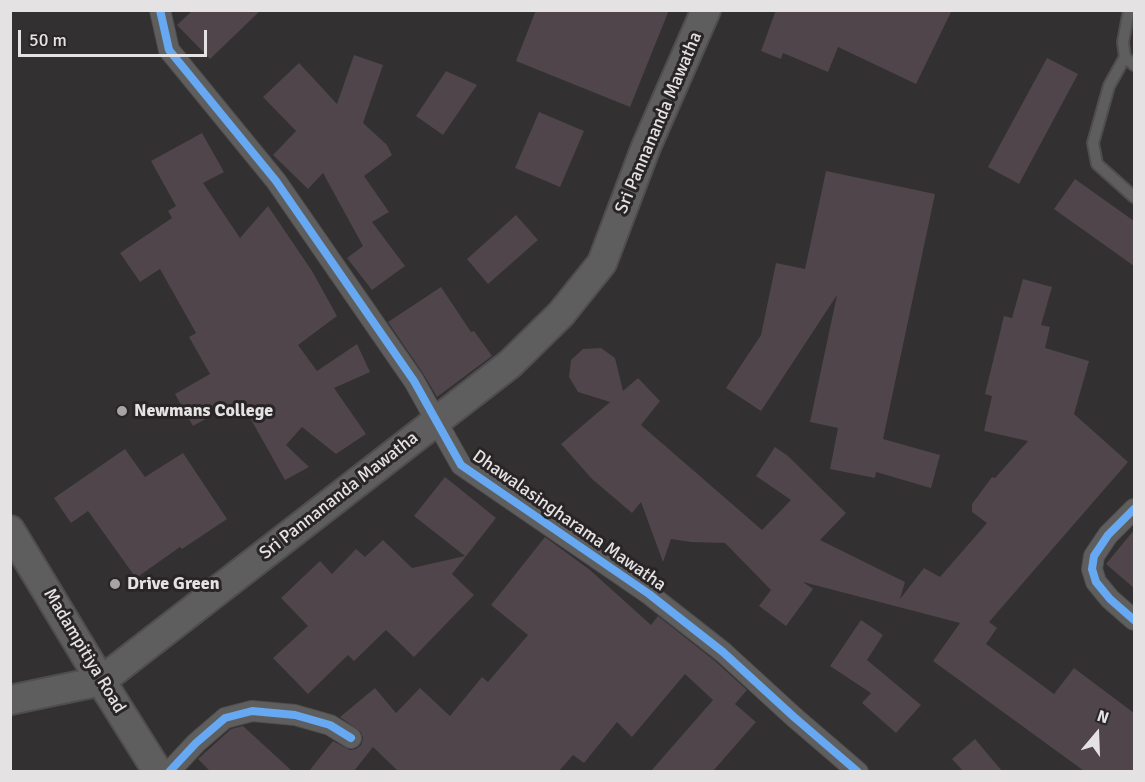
<!DOCTYPE html>
<style>
body{margin:0}
#map{position:relative;width:1145px;height:782px;overflow:hidden;background:#323031;font-family:Signika,sans-serif}
canvas{display:block}
.frame{position:absolute;inset:0;border:12px solid #e5e2e3;pointer-events:none}
.north{position:absolute;left:1067px;top:704px;width:60px;height:60px;-webkit-text-stroke:4px #292527;paint-order:stroke;rotate:19deg;font-size:16px;font-weight:700;line-height:24px;text-align:center;color:#e5e2e3}
.north::after{content:'';display:block;margin:auto;width:21px;height:27px;background:#e5e2e3;clip-path:polygon(50% 0,100% 100%,50% 72%,0 100%)}
.scale{position:absolute;left:18px;top:30px;width:189px;height:27px;box-sizing:border-box;border:3px solid #e5e2e3;border-top:0;padding-left:8px;font-size:18px;line-height:21px;white-space:nowrap;color:#e5e2e3;-webkit-text-stroke:4px #292527;paint-order:stroke}
</style>
<div id="map">
<canvas width="1145" height="782"></canvas>
<div class="frame"></div>
<div class="north">N</div>
<div class="scale">50 m</div>
</div>
<script>
const c = document.querySelector('canvas').getContext('2d');
c.lineJoin = 'round';
function paint(path, color) {
  c.fillStyle = color;
  c.fill(path, 'evenodd');
}
function shape(rows) {
  const path = new Path2D();
  for (const r of rows) {
    path.moveTo(r[0], r[1]);
    for (let i = 2; i < r.length; i += 2) path.lineTo(r[i], r[i + 1]);
  }
  return path;
}
function strokePath(path, color, width, dash) {
  c.strokeStyle = color;
  c.lineWidth = width;
  c.lineCap = dash ? 'butt' : 'round';
  c.setLineDash(dash || []);
  c.stroke(path);
}
function label(font, color, halo, rows, align = 'center') {
  c.font = font + ' Signika,sans-serif';
  c.lineWidth = 6;
  c.setLineDash([]);
  c.textBaseline = 'middle';
  c.strokeStyle = halo;
  c.fillStyle = color;
  for (const [text, x, y, turn = 0] of rows) {
    c.save();
    c.translate(x, y);
    c.rotate((+turn || 0) * Math.PI / 180);
    c.textAlign = isNaN(turn) ? turn : align;
    if (halo) c.strokeText(text, 0, 0);
    c.fillText(text, 0, 0);
    c.restore();
  }
}
paint(shape([
 [193,10,261,10,210,59,177,25],
 [536,10,669,10,630,107,516,61],
 [776,10,952,10,916,84,838,47,828,72,783,53,781,59,761,51],
 [354,55,383,65,363,123,387,145,392,155,364,176,389,212,372,222,405,266,372,290,347,258,363,246,323,173,308,189,273,155,296,131,263,97,299,63,337,104],
 [1047,58,1078,74,1019,184,988,167],
 [446,71,477,85,443,135,416,116],
 [539,112,584,131,560,187,515,168],
 [202,133,224,172,203,183,240,238,268,206,312,271,337,316,298,345,317,371,357,344,370,372,334,388,366,434,336,454,302,427,286,445,309,467,285,480,240,400,193,426,175,394,210,374,189,337,196,333,160,269,140,282,120,253,172,218,168,211,176,206,151,161],
 [826,171,935,194,883,439,940,455,931,488,876,472,875,478,830,469,838,428,810,422,837,295,761,411,726,388,761,335,776,263,805,269],
 [1075,179,1134,221,1134,266,1054,209],
 [516,215,538,240,488,284,467,259],
 [1023,279,1052,287,1041,325,1050,327,1045,348,1089,361,1074,414,1128,462,989,622,997,628,986,644,1054,694,1074,668,1134,713,1134,771,1084,771,933,661,960,623,803,582,813,589,786,626,759,606,771,590,725,543,691,542,671,539,663,562,641,502,632,513,592,479,561,444,610,402,578,392,569,377,571,360,583,349,601,348,615,358,623,391,638,378,660,401,641,425,762,530,791,500,756,476,775,447,788,456,846,513,820,540,905,582,900,599,924,568,940,577,987,523,972,512,972,504,992,477,995,478,1028,441,984,431,992,396,985,394,1004,316,1012,318],
 [441,287,471,332,474,331,492,356,437,397,424,375,388,322],
 [125,449,145,477,183,453,227,519,182,549,180,547,136,578,88,511,71,523,54,498],
 [445,477,496,518,452,574,474,595,414,657,386,630,354,661,348,655,308,694,273,658,308,626,281,598,320,561,332,574,356,549,365,557,383,540,412,568,465,556,414,516],
 [1134,530,1134,588,1106,564],
 [545,537,590,570,651,625,658,616,715,661,747,690,735,704,756,722,713,771,651,771,713,700,685,674,632,737,617,722,584,763,573,755,559,771,398,771,373,747,354,771,309,771,333,741,350,750,356,749,361,745,363,738,361,732,340,717,375,688,396,713,420,688,450,716,482,677,488,682,528,635,491,605],
 [861,620,883,635,867,660,921,705,896,733,862,703,871,693,830,666],
 [243,726,292,771,210,771,198,759,231,729],
 [975,739,1002,771,963,771,952,759]
]), '#4f454a');
const lane = shape([
 [1129,10,1123,42,1125,57,1109,86,1093,143,1097,164,1134,197],
 [1125,57,1134,65]
]);
const street = shape([
 [160,10,169,50,276,181,414,381,461,465,649,594,723,652,794,717,858,772],
 [1134,509,1108,535,1094,556,1092,569,1096,582,1110,599,1134,620],
 [169,772,196,743,225,718,252,711,295,715,330,725,351,738]
]);
const secondary = shape([
 [10,530,101,681,158,772],
 [10,700,101,681,510,364,561,314,602,263,646,147,706,10]
]);
strokePath(lane, '#4f4d4e', 14);
strokePath(street, '#4f4d4e', 22);
strokePath(secondary, '#4f4d4e', 32);
strokePath(lane, '#5f5e5e', 10);
strokePath(street, '#5f5e5e', 20);
strokePath(secondary, '#5f5e5e', 28);
strokePath(shape([
 [160,10,169,50,276,181,414,381,461,465,649,594,723,652,794,717,858,772],
 [1134,509,1108,535,1094,556,1092,569,1096,582,1110,599,1134,620],
 [169,772,196,743,225,718,252,711,295,715,330,725,351,738]
]), '#66a8f1', 8);
for (const [x, y, r, color] of [
 [122,411,6,"#a6a4a5"],
 [115,584,6,"#a6a4a5"]
]) {
  const dot = new Path2D();
  dot.arc(x, y, r, 0, 2 * Math.PI);
  c.fillStyle = color;
  c.fill(dot);
  strokePath(dot, '#292527', 2);
}
label('18px', '#e5e2e3', '#292527', [
 ["Sri Pannananda Mawatha",659,123,-67],
 ["Sri Pannananda Mawatha",339,496,-38],
 ["Dhawalasingharama Mawatha",569,521,35],
 ["Madampitiya Road",84,651,59]
]);
label('bold 18px', '#e5e2e3', '#292527', [
 ["Newmans College",134,411],
 ["Drive Green",127,584]
], 'left');
</script>
